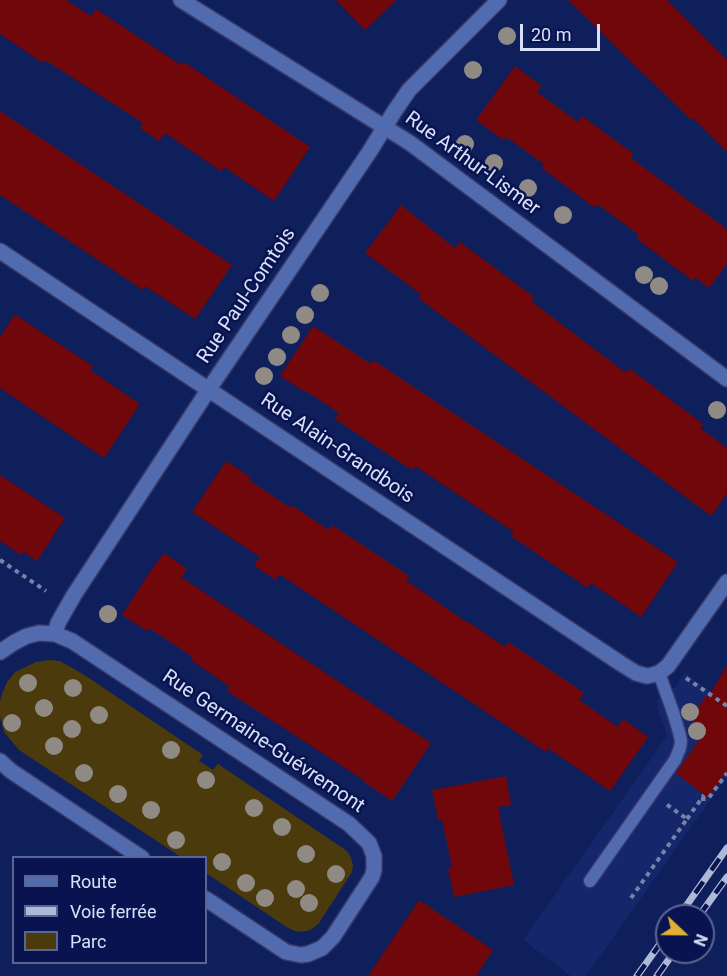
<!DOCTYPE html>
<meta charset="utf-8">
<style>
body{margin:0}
#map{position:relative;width:727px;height:976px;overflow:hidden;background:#0f1f5b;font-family:Roboto,sans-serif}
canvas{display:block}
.legend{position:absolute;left:12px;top:856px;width:195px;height:108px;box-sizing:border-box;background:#08134f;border:2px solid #5b6593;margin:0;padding:8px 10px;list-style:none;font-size:18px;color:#d8e1f8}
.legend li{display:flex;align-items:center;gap:12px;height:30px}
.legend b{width:30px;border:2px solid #5b6593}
.north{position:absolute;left:655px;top:904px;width:60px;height:60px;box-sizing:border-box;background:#08134f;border:2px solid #5b6593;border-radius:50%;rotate:112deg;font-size:16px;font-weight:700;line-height:24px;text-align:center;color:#d8e1f8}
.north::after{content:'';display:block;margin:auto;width:21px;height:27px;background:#dfb034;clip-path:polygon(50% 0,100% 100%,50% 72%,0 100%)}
.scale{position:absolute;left:520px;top:24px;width:80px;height:27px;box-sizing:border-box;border:3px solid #d8e1f8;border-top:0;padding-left:8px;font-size:18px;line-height:21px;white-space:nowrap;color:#d8e1f8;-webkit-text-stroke:4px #08134f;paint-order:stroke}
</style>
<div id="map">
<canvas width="727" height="976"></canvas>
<ul class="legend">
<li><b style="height:8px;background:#526bae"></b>Route</li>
<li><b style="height:8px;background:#aeb8d7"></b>Voie ferrée</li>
<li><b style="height:16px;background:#4b3a0b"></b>Parc</li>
</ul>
<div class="north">N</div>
<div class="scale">20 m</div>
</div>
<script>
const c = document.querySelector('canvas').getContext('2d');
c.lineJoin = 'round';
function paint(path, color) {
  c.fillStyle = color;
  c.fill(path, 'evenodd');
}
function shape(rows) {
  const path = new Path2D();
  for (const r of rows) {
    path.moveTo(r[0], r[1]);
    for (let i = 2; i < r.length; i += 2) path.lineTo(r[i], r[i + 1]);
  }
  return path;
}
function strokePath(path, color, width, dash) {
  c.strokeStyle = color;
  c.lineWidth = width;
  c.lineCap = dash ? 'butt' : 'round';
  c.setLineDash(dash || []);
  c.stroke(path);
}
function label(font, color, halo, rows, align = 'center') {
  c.font = font + ' Roboto,sans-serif';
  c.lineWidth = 5;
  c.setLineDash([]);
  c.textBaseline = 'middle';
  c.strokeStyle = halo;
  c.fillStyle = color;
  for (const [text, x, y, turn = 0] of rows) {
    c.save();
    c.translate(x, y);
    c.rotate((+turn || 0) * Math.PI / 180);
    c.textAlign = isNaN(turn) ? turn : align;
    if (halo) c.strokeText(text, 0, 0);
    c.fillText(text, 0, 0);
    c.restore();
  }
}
paint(shape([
 [685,673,727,702,727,776,586,976,571,976,523,940,667,736,657,707,658,706,656,700,671,692]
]), '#15276a');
paint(shape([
 [50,660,60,661,67,665,86,676,203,755,199,761,213,770,218,764,347,851,351,858,353,865,352,872,319,923,312,929,307,931,298,932,288,928,206,873,206,858,181,857,19,750,4,732,0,717,0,701,2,694,7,682,15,672,36,662]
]), '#4b3a0b');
paint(shape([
 [0,0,66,0,91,16,96,9,181,65,184,62,310,147,274,201,224,167,221,171,165,133,159,141,140,128,143,123,45,60,43,63,0,34],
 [336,0,396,0,365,30],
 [568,0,667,0,727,60,727,152,693,118,691,120],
 [515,66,542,86,537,92,578,122,582,116,634,154,631,158,727,229,727,264,709,288,695,277,693,281,637,239,639,235,597,204,595,208,542,168,544,164,506,137,503,140,476,120],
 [0,111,232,265,195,319,145,286,143,290,0,195],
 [401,205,455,248,460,242,534,297,531,301,626,373,629,368,703,424,700,428,727,448,727,494,711,516,418,298,421,294,365,253],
 [15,314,38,330,93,366,90,370,140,404,104,458,0,388,0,337],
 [313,326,371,364,373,360,678,562,641,617,591,583,588,588,539,555,511,536,514,532,415,466,412,470,335,419,339,413,306,391,305,392,280,376],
 [226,461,250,477,249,480,289,507,291,505,329,530,332,525,409,576,406,580,466,622,467,621,505,647,508,642,565,680,584,693,579,700,618,727,623,719,648,737,610,791,548,748,546,752,279,574,276,580,254,566,260,557,192,512],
 [0,475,65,518,37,561,24,552,21,555,0,541],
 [164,553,187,569,181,577,431,743,392,801,364,782,365,781,227,691,230,687,191,660,193,657,149,628,147,631,122,615,155,564,156,564],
 [727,665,727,770,708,798,676,773,706,730,690,719,707,695,709,696],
 [506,776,511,805,498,807,514,885,454,897,448,868,452,867,442,819,438,819,432,790],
 [419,900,493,950,476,976,368,976]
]), '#70070a');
const lane = shape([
 [590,881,675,760,680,748,681,741,679,732,673,712,659,673]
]);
const street = shape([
 [181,0,410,143,727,379],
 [0,251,620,663,636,673,647,676,652,675,659,673,668,666,727,582],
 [55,634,58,623,74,595,209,389,370,151,394,112,409,90,499,0],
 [0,652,15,642,27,636,39,633,55,634,72,641,349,824,369,843,374,856,374,870,372,877,333,937,322,948,308,954,301,955,286,952,206,899],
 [0,761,11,771,142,858]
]);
strokePath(lane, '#35386b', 15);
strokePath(street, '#35386b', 18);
strokePath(shape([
 [0,560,46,591],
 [686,678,727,706],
 [701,799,708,799,727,773],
 [687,819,704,795],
 [631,898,687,819,666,804]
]), '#7682ab', 4, [4.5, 4.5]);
strokePath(lane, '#526bae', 12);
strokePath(street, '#526bae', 15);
const rail = shape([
 [679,916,727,848],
 [699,916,727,877],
 [637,976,667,934],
 [657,976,674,952]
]);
strokePath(rail, '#aeb8d7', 7);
strokePath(rail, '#08134f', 4.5, [14]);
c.fillStyle = '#908a84';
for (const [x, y] of [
 [507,36],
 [473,70],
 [465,144],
 [494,163],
 [528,188],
 [563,215],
 [644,275],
 [659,286],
 [320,293],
 [305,315],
 [291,335],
 [277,357],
 [264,376],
 [717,410],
 [108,614],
 [28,683],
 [73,688],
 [44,708],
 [690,712],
 [99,715],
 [12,723],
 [72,729],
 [697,731],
 [54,746],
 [171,750],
 [84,773],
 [206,780],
 [118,794],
 [254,808],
 [151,810],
 [282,827],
 [176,840],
 [306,854],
 [222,862],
 [336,874],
 [246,883],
 [296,889],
 [265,898],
 [309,903]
]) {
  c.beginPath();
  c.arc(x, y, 9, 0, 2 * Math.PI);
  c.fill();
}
label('20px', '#d8e1f8', '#08134f', [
 ["Rue Arthur-Lismer",472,164,36],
 ["Rue Paul-Comtois",247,296,-56],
 ["Rue Alain-Grandbois",337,449,34],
 ["Rue Germaine-Guévremont",263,742,34]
]);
</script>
